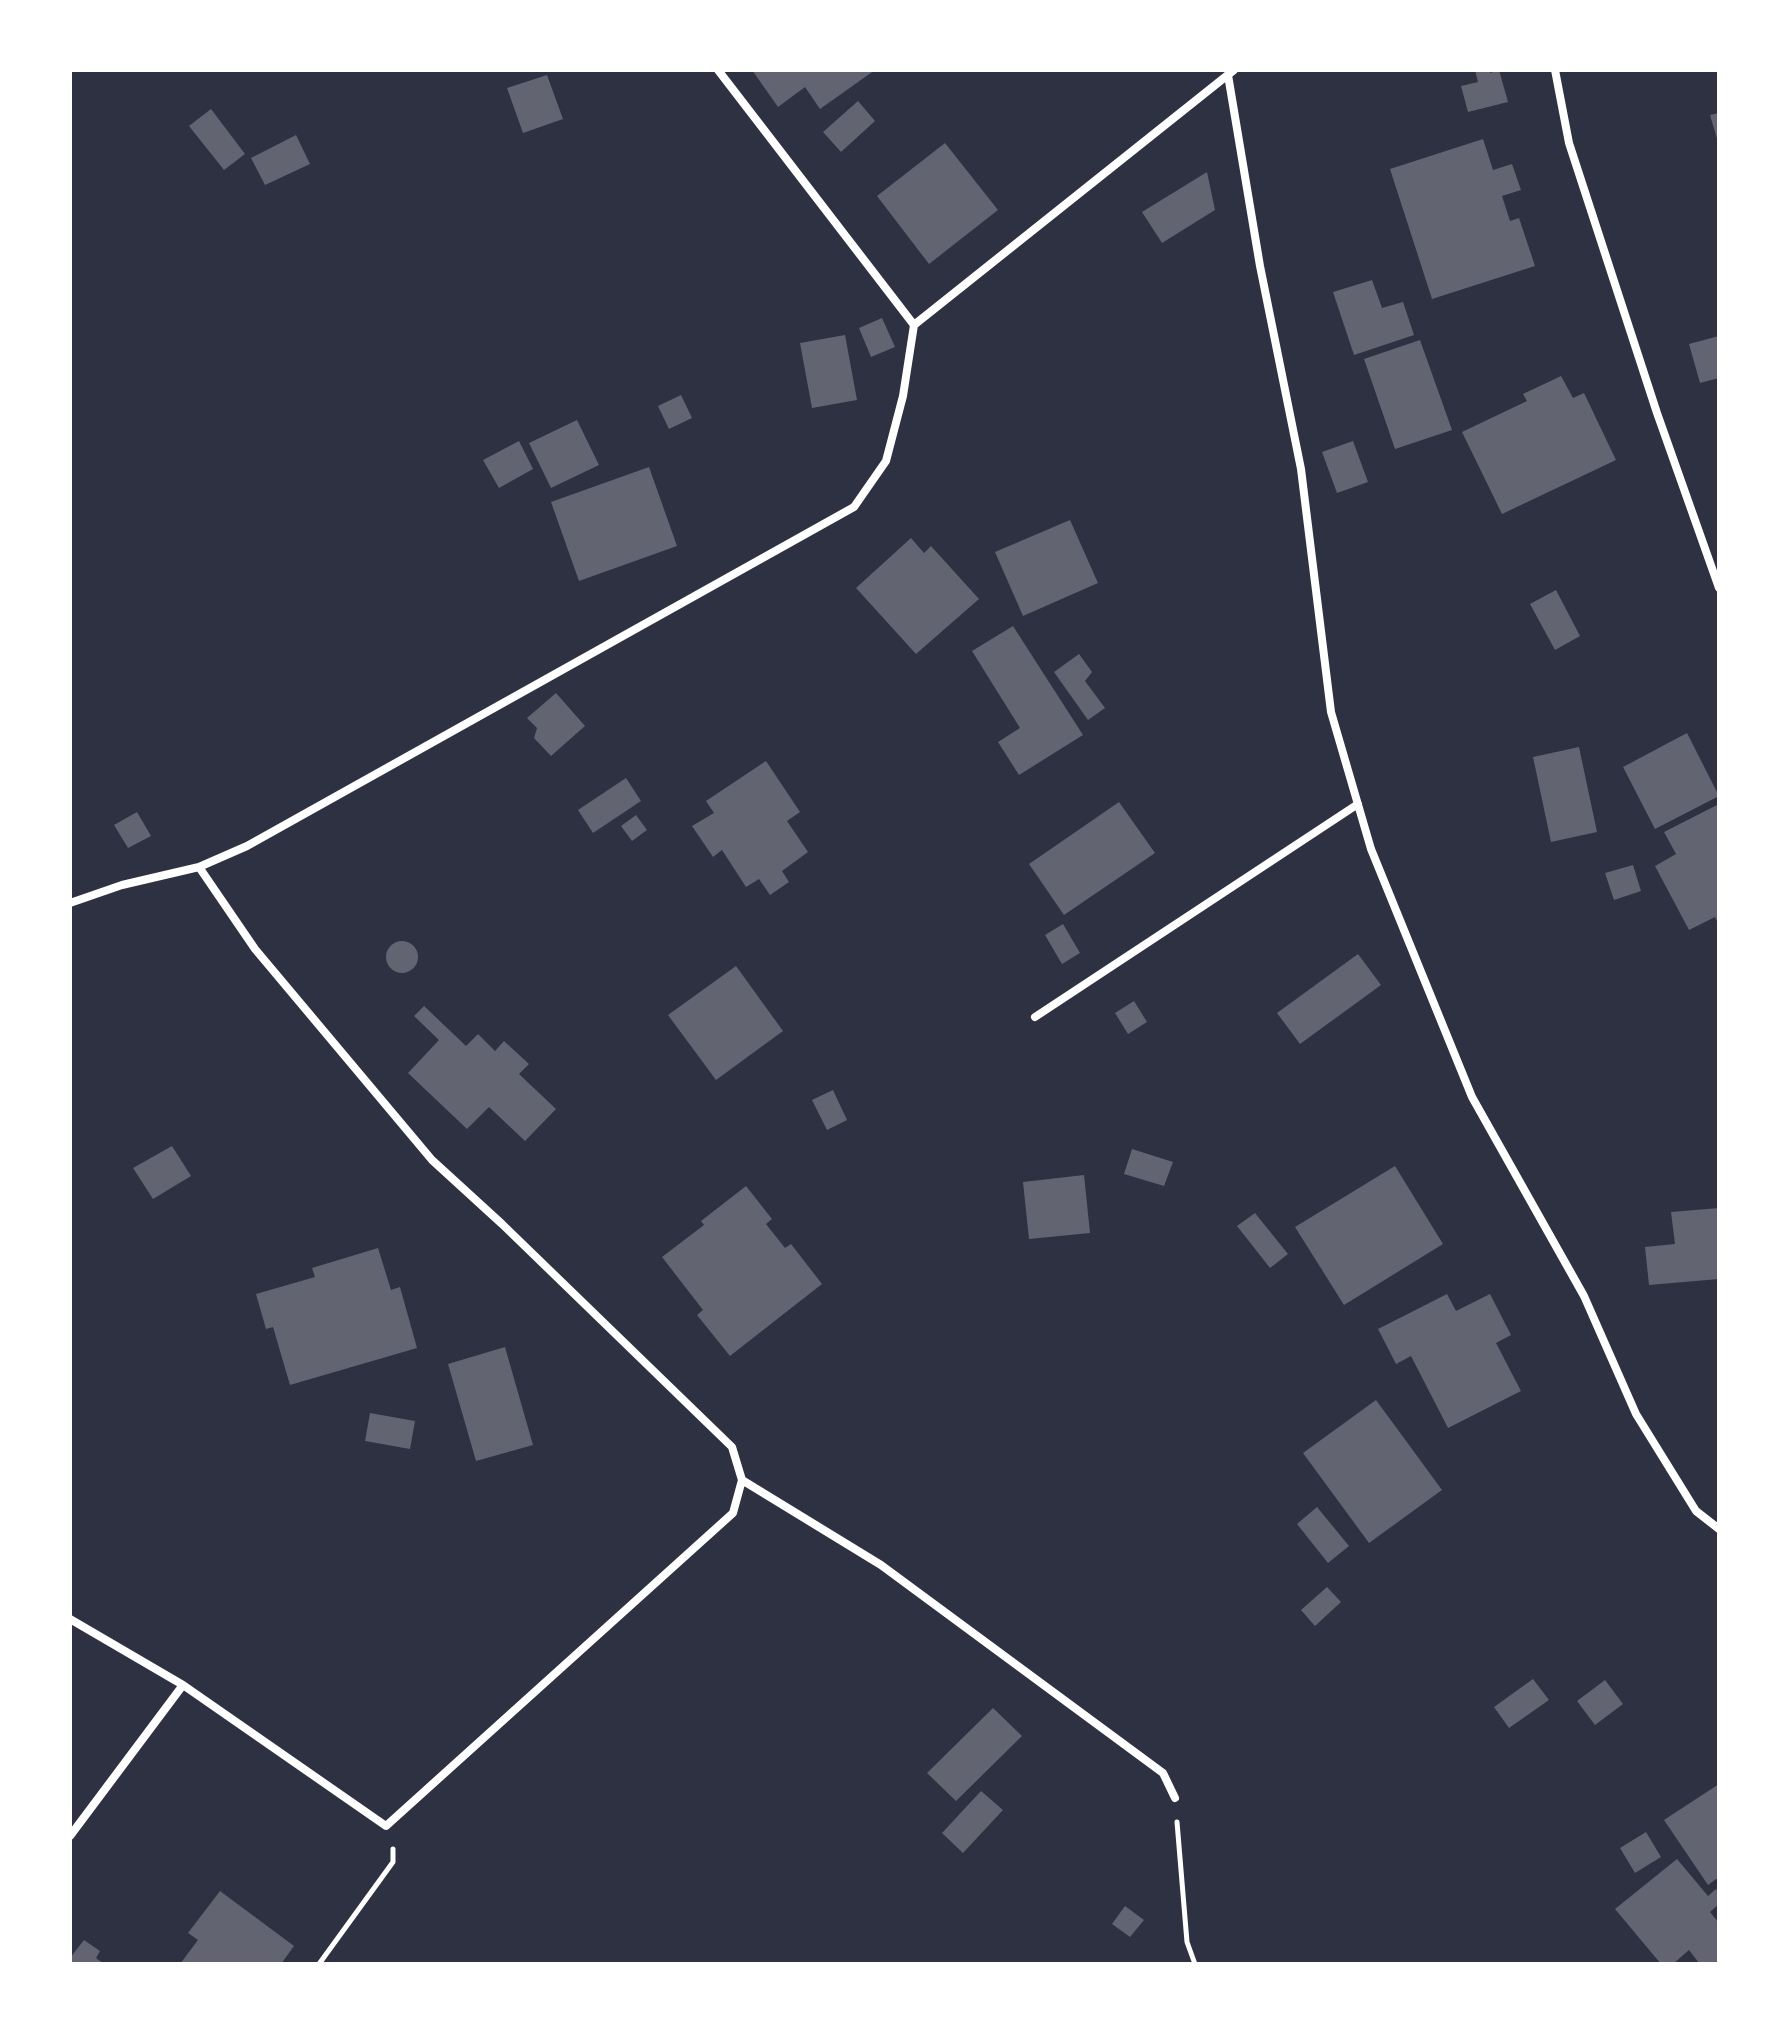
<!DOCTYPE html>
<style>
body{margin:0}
#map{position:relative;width:1789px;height:2034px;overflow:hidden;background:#2d3142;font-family:Barlow,sans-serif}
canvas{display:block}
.frame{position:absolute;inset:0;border:72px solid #fff;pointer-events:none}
</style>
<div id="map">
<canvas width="1789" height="2034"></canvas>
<div class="frame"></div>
</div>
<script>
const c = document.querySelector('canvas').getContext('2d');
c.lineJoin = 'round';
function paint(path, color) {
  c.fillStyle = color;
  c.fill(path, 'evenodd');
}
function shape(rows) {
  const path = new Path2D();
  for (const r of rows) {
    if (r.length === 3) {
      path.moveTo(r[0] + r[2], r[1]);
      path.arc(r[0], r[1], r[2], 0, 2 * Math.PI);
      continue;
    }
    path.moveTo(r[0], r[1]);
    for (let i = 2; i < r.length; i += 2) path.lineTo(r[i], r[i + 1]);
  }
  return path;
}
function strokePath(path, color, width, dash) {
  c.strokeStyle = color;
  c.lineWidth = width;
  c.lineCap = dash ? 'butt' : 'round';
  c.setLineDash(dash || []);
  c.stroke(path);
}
paint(shape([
 [752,70,875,70,820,109,805,87,778,107],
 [1475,70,1490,70,1490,73,1499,70,1508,102,1468,112,1461,86,1478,82],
 [547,75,563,119,523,133,507,88],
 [858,101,875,121,841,152,823,132],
 [211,109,245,154,224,170,189,126],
 [1719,113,1719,142,1718,142,1710,115],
 [296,135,310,164,265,185,251,158],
 [1483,139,1493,170,1512,164,1521,190,1502,196,1510,221,1519,218,1535,266,1432,299,1390,169],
 [945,143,998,210,929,264,877,196],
 [1207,172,1215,210,1162,243,1142,212],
 [1372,280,1382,308,1403,302,1414,335,1354,355,1333,292],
 [882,318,895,347,871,357,859,328],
 [845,335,857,400,812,408,800,343],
 [1719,336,1719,378,1700,383,1689,344],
 [1420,340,1452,430,1395,449,1364,359],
 [1561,376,1573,398,1584,393,1616,460,1502,514,1462,432,1527,401,1523,394],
 [681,395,692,418,669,429,658,406],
 [577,420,599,465,551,488,529,443],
 [519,441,533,469,499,488,483,460],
 [1353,441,1368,482,1337,493,1322,452],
 [649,467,677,546,579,581,551,502],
 [1070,520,1098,583,1023,616,995,552],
 [911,538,924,553,931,546,979,599,916,654,856,588],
 [1556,590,1580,636,1555,650,1530,604],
 [1013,626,1083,735,1019,775,998,742,1020,728,972,651],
 [1079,654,1092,672,1085,681,1105,708,1088,720,1054,672],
 [556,693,585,726,551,756,534,738,537,728,527,718],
 [1687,733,1719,796,1655,829,1623,767],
 [1579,747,1597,832,1551,842,1533,757],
 [766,761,800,812,787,821,808,852,782,871,789,882,770,895,759,879,746,887,722,850,713,857,692,826,714,813,706,801],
 [626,778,641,801,593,833,578,810],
 [1119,802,1155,853,1064,915,1029,864],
 [1719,804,1719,925,1715,917,1689,930,1655,866,1676,854,1664,832],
 [137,812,151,836,128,848,114,825],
 [636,815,647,830,632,841,621,826],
 [1633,865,1641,891,1614,900,1605,873],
 [1063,924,1080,953,1062,964,1045,935],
 [402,957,16],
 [1358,954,1381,985,1300,1044,1277,1013],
 [736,966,783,1031,716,1080,668,1015],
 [1134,1001,1147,1022,1128,1034,1115,1013],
 [424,1006,466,1046,478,1034,495,1051,504,1041,529,1064,519,1074,556,1109,525,1141,489,1107,467,1129,408,1073,439,1040,414,1016],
 [833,1090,847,1120,827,1130,812,1100],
 [172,1146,191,1176,153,1199,133,1168],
 [1132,1149,1173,1162,1164,1186,1124,1174],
 [1395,1166,1443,1244,1344,1305,1295,1227],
 [1084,1175,1090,1233,1029,1239,1023,1182],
 [746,1186,772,1219,766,1224,785,1248,791,1244,822,1284,730,1356,697,1315,703,1310,662,1257,704,1225,701,1221],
 [1719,1208,1719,1279,1649,1285,1645,1247,1675,1244,1671,1212],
 [1255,1213,1288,1254,1270,1268,1237,1226],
 [378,1248,391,1290,400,1287,417,1348,290,1385,273,1327,266,1329,256,1294,315,1277,312,1268],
 [1447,1294,1456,1311,1490,1294,1511,1335,1496,1343,1521,1391,1448,1428,1411,1356,1396,1364,1378,1329],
 [505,1347,533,1445,476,1461,448,1364],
 [1376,1400,1442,1490,1369,1543,1303,1453],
 [370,1413,415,1421,410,1449,365,1441],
 [1317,1507,1349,1546,1328,1563,1297,1524],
 [1327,1587,1341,1602,1315,1626,1301,1610],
 [1533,1679,1549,1700,1509,1728,1494,1707],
 [1605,1680,1623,1704,1595,1725,1577,1701],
 [993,1708,1022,1736,956,1801,927,1773],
 [1719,1784,1719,1877,1708,1885,1664,1820],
 [981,1791,1003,1810,963,1853,942,1833],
 [1646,1832,1661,1857,1635,1873,1620,1848],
 [1677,1859,1708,1896,1716,1889,1719,1893,1719,1904,1710,1912,1719,1923,1719,1963,1699,1963,1689,1950,1673,1964,1661,1964,1615,1909],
 [220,1891,294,1946,281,1964,180,1964,198,1940,188,1933],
 [1125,1906,1144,1920,1130,1937,1112,1924],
 [84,1940,100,1951,96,1958,104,1964,73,1964,70,1962,70,1958]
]), '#626471');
strokePath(shape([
 [1177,1822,1187,1942,1195,1964],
 [319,1964,393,1862,393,1849]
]), '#fff', 5);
strokePath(shape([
 [718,70,914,325],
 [1555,70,1569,143,1657,413,1719,588],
 [1228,75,1260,266,1301,469,1331,712,1371,849,1472,1097,1584,1296,1636,1414,1696,1511,1719,1529],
 [70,903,122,885,199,867,247,846,854,507,886,461,903,396,914,325,1234,70],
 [1035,1017,1358,804],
 [742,1480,881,1565,1163,1773,1175,1798],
 [70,1619,183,1685,386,1826,733,1513,742,1480,732,1447,502,1224,432,1160,255,949,199,867],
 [70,1836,183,1685]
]), '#fff', 8);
</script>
